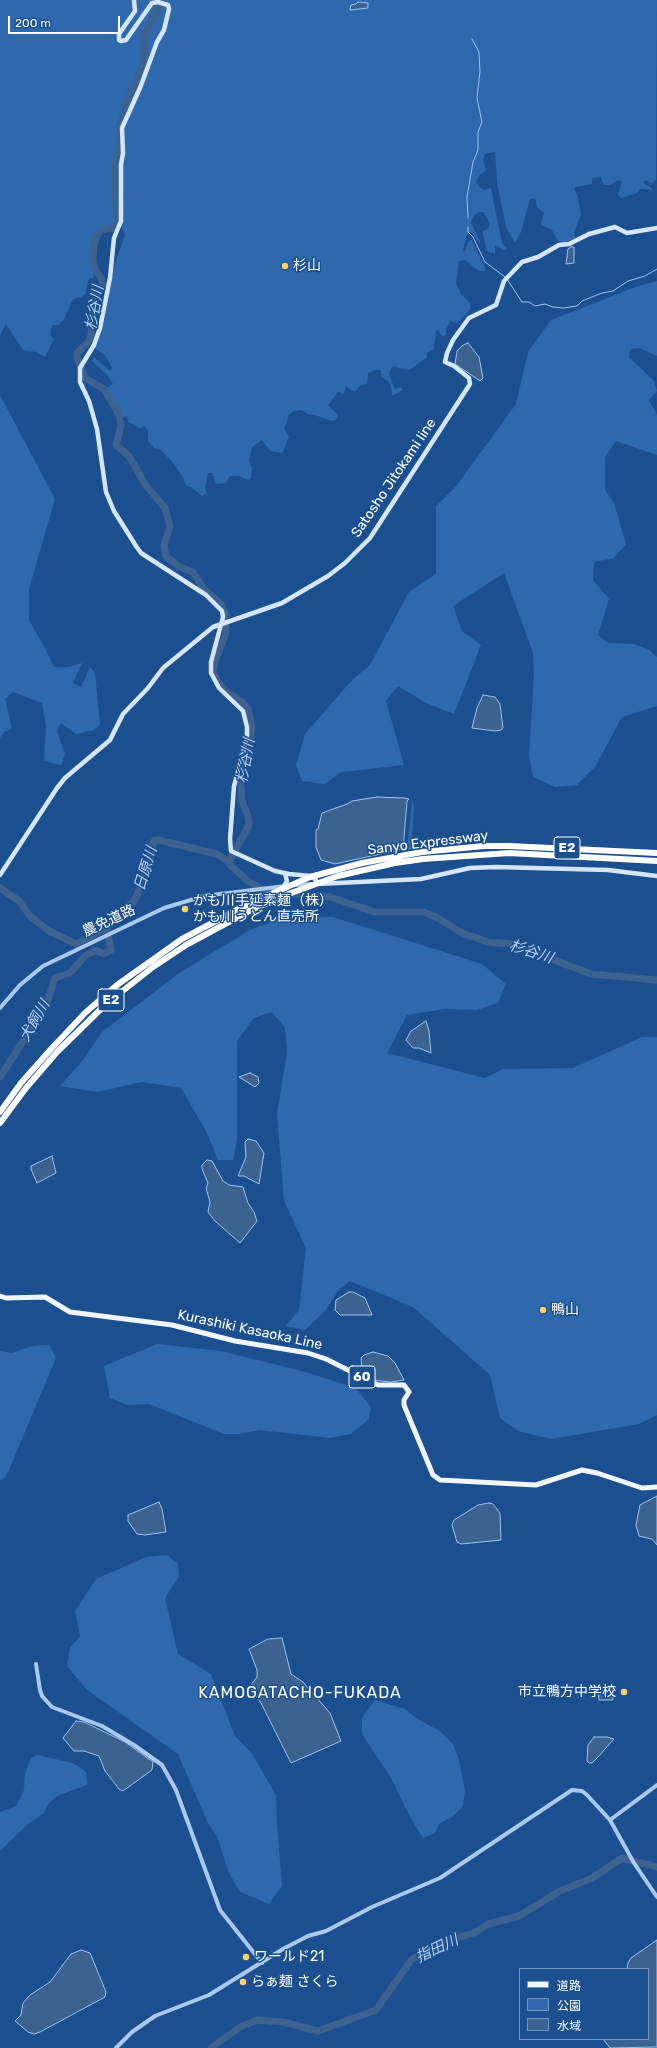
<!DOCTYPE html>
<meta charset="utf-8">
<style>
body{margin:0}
#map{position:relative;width:657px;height:2048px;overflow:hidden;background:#1b4f8f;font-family:Rubik,"Noto Sans JP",sans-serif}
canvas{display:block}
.legend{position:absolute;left:519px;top:1968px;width:130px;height:72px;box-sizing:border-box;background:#1b4f8f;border:1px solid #7695bc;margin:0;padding:5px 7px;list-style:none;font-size:12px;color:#fff}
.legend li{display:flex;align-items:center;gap:8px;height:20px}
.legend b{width:20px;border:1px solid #7695bc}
.scale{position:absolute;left:8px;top:16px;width:112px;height:18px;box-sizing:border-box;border:2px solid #fff;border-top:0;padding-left:5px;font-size:12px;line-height:14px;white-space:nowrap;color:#fff;-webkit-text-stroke:3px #1b4f8f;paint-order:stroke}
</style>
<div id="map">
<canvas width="657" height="2048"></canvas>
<ul class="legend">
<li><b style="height:5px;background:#f0f6ff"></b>道路</li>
<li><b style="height:11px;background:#2e69ad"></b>公園</li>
<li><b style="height:11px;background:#3c6290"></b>水域</li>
</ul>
<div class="scale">200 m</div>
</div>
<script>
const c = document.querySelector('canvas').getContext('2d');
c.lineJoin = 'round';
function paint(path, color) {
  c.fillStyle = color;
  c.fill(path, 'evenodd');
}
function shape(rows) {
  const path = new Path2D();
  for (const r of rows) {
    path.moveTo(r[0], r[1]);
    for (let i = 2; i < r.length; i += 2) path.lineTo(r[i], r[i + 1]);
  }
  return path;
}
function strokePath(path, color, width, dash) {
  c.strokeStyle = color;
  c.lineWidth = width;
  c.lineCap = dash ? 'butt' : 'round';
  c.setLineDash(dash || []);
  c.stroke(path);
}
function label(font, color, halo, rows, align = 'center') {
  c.font = font + ' Rubik,"Noto Sans JP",sans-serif';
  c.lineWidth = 3;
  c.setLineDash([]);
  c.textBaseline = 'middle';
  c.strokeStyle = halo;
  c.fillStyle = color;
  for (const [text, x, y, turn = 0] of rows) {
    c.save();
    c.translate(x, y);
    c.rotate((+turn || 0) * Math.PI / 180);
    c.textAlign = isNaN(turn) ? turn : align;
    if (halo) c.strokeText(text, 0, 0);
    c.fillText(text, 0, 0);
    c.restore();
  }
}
paint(shape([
 [0,0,657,0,656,180,652,184,646,180,643,183,652,188,652,190,640,189,637,193,621,198,618,195,622,181,618,180,610,185,604,185,601,177,592,178,592,184,576,187,574,189,578,197,581,215,574,232,575,238,564,243,558,241,552,230,541,225,544,213,537,207,535,198,530,199,521,232,515,243,506,227,497,182,495,152,485,154,483,160,486,170,479,176,476,182,479,187,484,190,491,188,502,243,507,248,504,250,498,246,495,246,495,254,487,251,483,235,483,231,488,229,490,223,483,212,478,212,473,217,471,223,481,243,480,243,471,232,467,235,463,250,465,252,468,242,471,239,486,269,484,271,479,271,465,260,459,261,456,283,461,294,470,303,470,310,457,323,450,321,446,330,446,335,442,336,438,330,436,331,434,349,427,353,427,357,411,369,407,370,393,366,389,373,392,382,395,389,400,387,403,390,392,396,392,391,389,382,381,376,381,370,375,370,368,373,367,384,361,385,354,392,346,386,344,394,338,392,328,405,338,415,336,420,332,421,315,415,307,414,302,410,294,411,289,415,284,429,289,437,282,453,270,451,262,440,252,447,249,461,252,468,251,478,249,480,238,476,230,476,226,483,216,484,212,473,208,473,205,488,207,493,202,496,191,487,186,486,183,477,174,464,161,450,154,448,148,441,148,430,144,426,140,429,134,424,129,423,126,416,118,420,103,390,113,384,108,376,92,361,94,357,110,371,112,368,105,355,94,348,101,331,114,266,125,235,121,225,102,228,95,235,91,254,94,277,88,280,86,293,81,297,73,299,64,319,58,325,53,325,50,331,51,332,50,335,54,339,45,357,36,352,23,350,6,324,0,335],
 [657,281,657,356,640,348,630,349,629,357,654,381,657,391,649,400,657,415,657,455,616,441,605,457,605,490,614,503,626,544,614,558,594,562,593,580,609,599,598,635,608,643,633,644,648,649,657,657,657,706,622,717,595,767,577,785,555,787,533,777,529,756,534,673,533,653,504,573,453,606,462,631,481,645,454,714,426,703,398,686,386,701,404,765,341,772,325,784,302,781,296,765,305,734,352,680,370,665,409,592,436,574,436,506,457,485,516,404,528,352,551,320,638,286],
 [0,395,55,499,29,589,29,620,46,650,54,667,69,667,82,663,73,683,81,687,90,667,95,673,100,724,94,730,76,734,61,723,57,731,65,754,61,765,44,761,46,726,42,703,13,692,5,699,12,729,4,732,0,738],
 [412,801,414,806,411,850,407,850],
 [283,917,333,917,482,964,506,984,498,1003,477,1010,445,1009,407,1015,387,1053,485,1078,503,1069,573,1068,642,1037,657,1037,657,1415,639,1424,551,1439,518,1431,500,1418,490,1375,413,1307,350,1281,338,1291,325,1311,305,1330,286,1326,299,1310,306,1248,284,1201,277,1114,287,1052,285,1028,272,1012,254,1018,237,1041,237,1139,233,1160,218,1160,207,1133,181,1088,142,1082,97,1092,60,1086,83,1060,102,1032,182,971,250,930],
 [157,1344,221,1351,302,1371,347,1385,357,1390,371,1407,369,1419,351,1434,330,1438,259,1430,240,1434,224,1434,149,1404,128,1405,110,1398,104,1366],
 [49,1345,56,1358,6,1477,0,1481,0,1351,12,1353,32,1346],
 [167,1555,178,1564,179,1577,165,1598,178,1654,211,1674,235,1736,252,1754,276,1795,277,1824,282,1886,269,1904,240,1892,229,1873,217,1836,208,1823,178,1754,87,1690,67,1666,70,1648,80,1636,75,1611,96,1579,146,1557],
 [375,1700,405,1709,417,1719,440,1731,453,1744,459,1760,465,1790,463,1806,452,1817,439,1824,435,1833,423,1838,410,1817,391,1778,362,1734,362,1718],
 [37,1755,73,1763,86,1772,87,1785,57,1796,48,1804,44,1813,28,1824,0,1851,0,1812,16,1806,24,1790,25,1774,31,1758]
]), '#2e69ad');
const water = shape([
 [358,2,368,3,368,8,350,10,351,5,356,4,358,2],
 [571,247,574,247,574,263,566,264,568,249,571,247],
 [468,343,479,357,483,378,480,381,455,364,457,351,463,345,468,343],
 [483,695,495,697,500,704,503,728,501,730,495,731,472,728,477,708,483,695],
 [377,797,405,798,409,799,407,801,403,849,335,864,321,860,316,847,316,830,318,829,322,813,347,804,352,801,377,797],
 [426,1021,429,1031,431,1053,419,1048,413,1048,406,1040,411,1031,426,1021],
 [250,1073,258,1077,259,1083,255,1087,239,1077,250,1073],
 [248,1139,256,1141,264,1153,259,1184,244,1176,238,1176,246,1157,245,1142,248,1139],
 [52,1156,56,1173,37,1183,31,1169,31,1166,52,1156],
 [207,1160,212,1161,223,1181,229,1185,243,1187,248,1203,254,1212,257,1221,240,1243,215,1221,208,1212,210,1202,206,1188,208,1183,202,1169,202,1165,207,1160],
 [349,1292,353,1292,365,1298,372,1315,340,1315,335,1310,336,1300,349,1292],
 [373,1352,388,1356,395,1363,404,1380,391,1382,371,1380,371,1376,362,1368,361,1358,364,1355,373,1352],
 [657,1496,657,1545,652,1539,639,1536,636,1525,640,1505,657,1496],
 [159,1502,162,1509,166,1532,145,1535,137,1534,128,1521,128,1515,159,1502],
 [489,1503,493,1504,500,1513,501,1540,461,1544,457,1542,452,1525,454,1520,478,1505,489,1503],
 [282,1638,291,1674,303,1682,330,1713,341,1741,291,1763,261,1703,252,1691,251,1685,257,1677,257,1670,249,1649,268,1639,282,1638],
 [613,1690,613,1700,599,1700,598,1691,613,1690],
 [76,1721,84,1722,125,1742,153,1762,152,1770,123,1791,119,1789,105,1771,99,1756,84,1751,74,1751,63,1738,76,1721],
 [594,1737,607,1737,614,1739,597,1758,592,1763,589,1763,587,1761,588,1745,594,1737],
 [657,1940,657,2047,610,2048,603,2039,648,2039,648,1969,627,1969,628,1963,631,1958,657,1940],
 [81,1950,90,1953,106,1992,105,1997,40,2032,34,2034,28,2032,15,2021,21,2015,23,2003,30,1995,50,1982,71,1954,81,1950]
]);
paint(water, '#3c6290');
strokePath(water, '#9cc4f0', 1);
strokePath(shape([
 [468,218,467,197,473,162,478,150,478,132,482,122,477,98,480,71,479,52,472,39],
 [468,227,468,232,473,237,485,262,505,277],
 [507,279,522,302,529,302,535,306,545,304,553,307,563,308,577,306,582,301,602,293,613,291,628,281,645,276,657,269]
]), '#9cc4f0', 1);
strokePath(shape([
 [161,0,158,11,144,35,144,63,127,102,119,128,120,147,115,161,115,192,118,219,116,227,102,230,97,235,94,245,93,259,94,267,102,280,102,285,94,301,91,336,88,342,77,353,77,357,85,378,104,389,119,415,121,425,116,445,129,456,145,484,165,508,170,526,164,546,166,556,179,567,193,572,203,588,221,604,225,613,226,633,215,661,213,672,216,679,225,690,242,702,248,709,252,726,249,754,240,777,242,801,248,816,249,825,229,862],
 [0,888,19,901,30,916,49,931,76,944,107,928,114,918,135,900,149,864,153,843,155,840,158,840,217,854,229,862,230,865,249,882,266,891,330,897,375,912,423,912,436,917,462,933,488,942,512,944,591,974,657,980],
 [0,1077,46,1006,55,978,70,973,85,956,96,950,103,954,111,950,107,929],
 [211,2048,240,2027,257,2020,284,2022,318,2031,376,2010,412,1959,433,1950,450,1940,474,1933,488,1924,519,1916,560,1891,592,1878,622,1858,657,1867]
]), '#3c6290', 7);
strokePath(shape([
 [296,885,311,884],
 [0,1008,20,985,43,966,164,908,204,896,285,886],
 [36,1664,40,1690,42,1696,52,1707,102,1726,134,1745,162,1765,176,1790,220,1910,262,1963],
 [610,1820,657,1785],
 [116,2048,132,2032,155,2016,209,1995,283,1949,308,1936,326,1931,372,1907,440,1878,572,1790,582,1791,587,1795,610,1820,634,1863,657,1897]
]), '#a9c9ee', 4);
strokePath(shape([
 [134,0,135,11,119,34,119,40,121,41,126,40,152,3,158,2,168,5,169,9,164,30,157,42,140,88,122,128,123,153,121,165,121,221,114,238,110,278,100,328,94,345,80,368,80,382,89,401,97,429,106,492,114,511,136,546,141,553,206,595,222,611,223,617,211,662,211,673,219,688,243,711,247,727,247,738,234,786,230,839,231,851,275,871,289,874,311,876,316,880,317,884,421,879,470,868,496,867,608,870,657,876],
 [0,875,57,788,65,778,110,740,123,714,148,688,163,668,213,627,282,603,328,576,345,563,370,538,470,384,469,378,454,366,445,362,447,353,453,340,469,318,496,305,504,281,522,262,538,257,559,245,569,244,589,234,615,227,627,233,657,228],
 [284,886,287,881,285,874]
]), '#d6e6fa', 4.5);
strokePath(shape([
 [0,1296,6,1298,45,1297,70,1312,172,1325,235,1341,308,1353,326,1359,378,1385,404,1385,409,1392,404,1400,404,1405,433,1475,440,1480,536,1485,582,1470,597,1473,642,1488,657,1487]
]), '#f0f6ff', 5);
strokePath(shape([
 [422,852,484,846,509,846,657,853],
 [423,859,509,853,657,861],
 [0,1112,21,1083,52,1048,85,1013,117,985,182,939,248,904],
 [0,1123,26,1088,57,1052,106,1004,153,967,186,945,251,910]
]), '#fff', 6);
strokePath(shape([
 [248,904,310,877,362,863,422,852],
 [251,910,291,893,338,876,395,863,423,859]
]), '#fff', 6);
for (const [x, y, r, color] of [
 [285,266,4,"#ffd166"],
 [185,909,4,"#ffd166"],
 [543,1310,4,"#ffd166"],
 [624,1692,4,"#ffd166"],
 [246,1957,4,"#ffd166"],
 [243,1982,4,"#ffd166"]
]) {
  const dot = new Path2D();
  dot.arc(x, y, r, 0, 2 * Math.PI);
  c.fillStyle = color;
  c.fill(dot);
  strokePath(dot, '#1b4f8f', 1.5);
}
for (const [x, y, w] of [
 [567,848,26],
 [111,1000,26],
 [362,1377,26]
]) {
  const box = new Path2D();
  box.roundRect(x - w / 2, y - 11, w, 22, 3);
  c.fillStyle = '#1b4f8f';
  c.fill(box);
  strokePath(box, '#fff', 1);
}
label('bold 13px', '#fff', null, [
 ["E2",567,848],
 ["E2",111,1000],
 ["60",362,1377]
]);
label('14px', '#fff', '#1b4f8f', [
 ["杉山",293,266],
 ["かも川手延素麺（株）",193,901],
 ["かも川うどん直売所",193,917],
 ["鴨山",551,1310],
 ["市立鴨方中学校",616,1692,"right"],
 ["ワールド21",254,1957],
 ["らぁ麺 さくら",251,1982]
], 'left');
label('14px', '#fff', '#1b4f8f', [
 ["Satosho Jitokami line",394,478,-56],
 ["Sanyo Expressway",428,843,-7],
 ["農免道路",109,921,-25],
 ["Kurashiki Kasaoka Line",250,1330,12]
]);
label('italic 15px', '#b5d3f5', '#1b4f8f', [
 ["杉谷川",95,308,-80],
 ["杉谷川",246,761,-80],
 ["日原川",146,869,-73],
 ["杉谷川",531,952,18],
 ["犬飼川",35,1021,-60],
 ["指田川",437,1949,-25]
]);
c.letterSpacing = '1px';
label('16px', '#fff', '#1b4f8f', [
 ["KAMOGATACHO-FUKADA",300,1693]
]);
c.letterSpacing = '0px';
</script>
